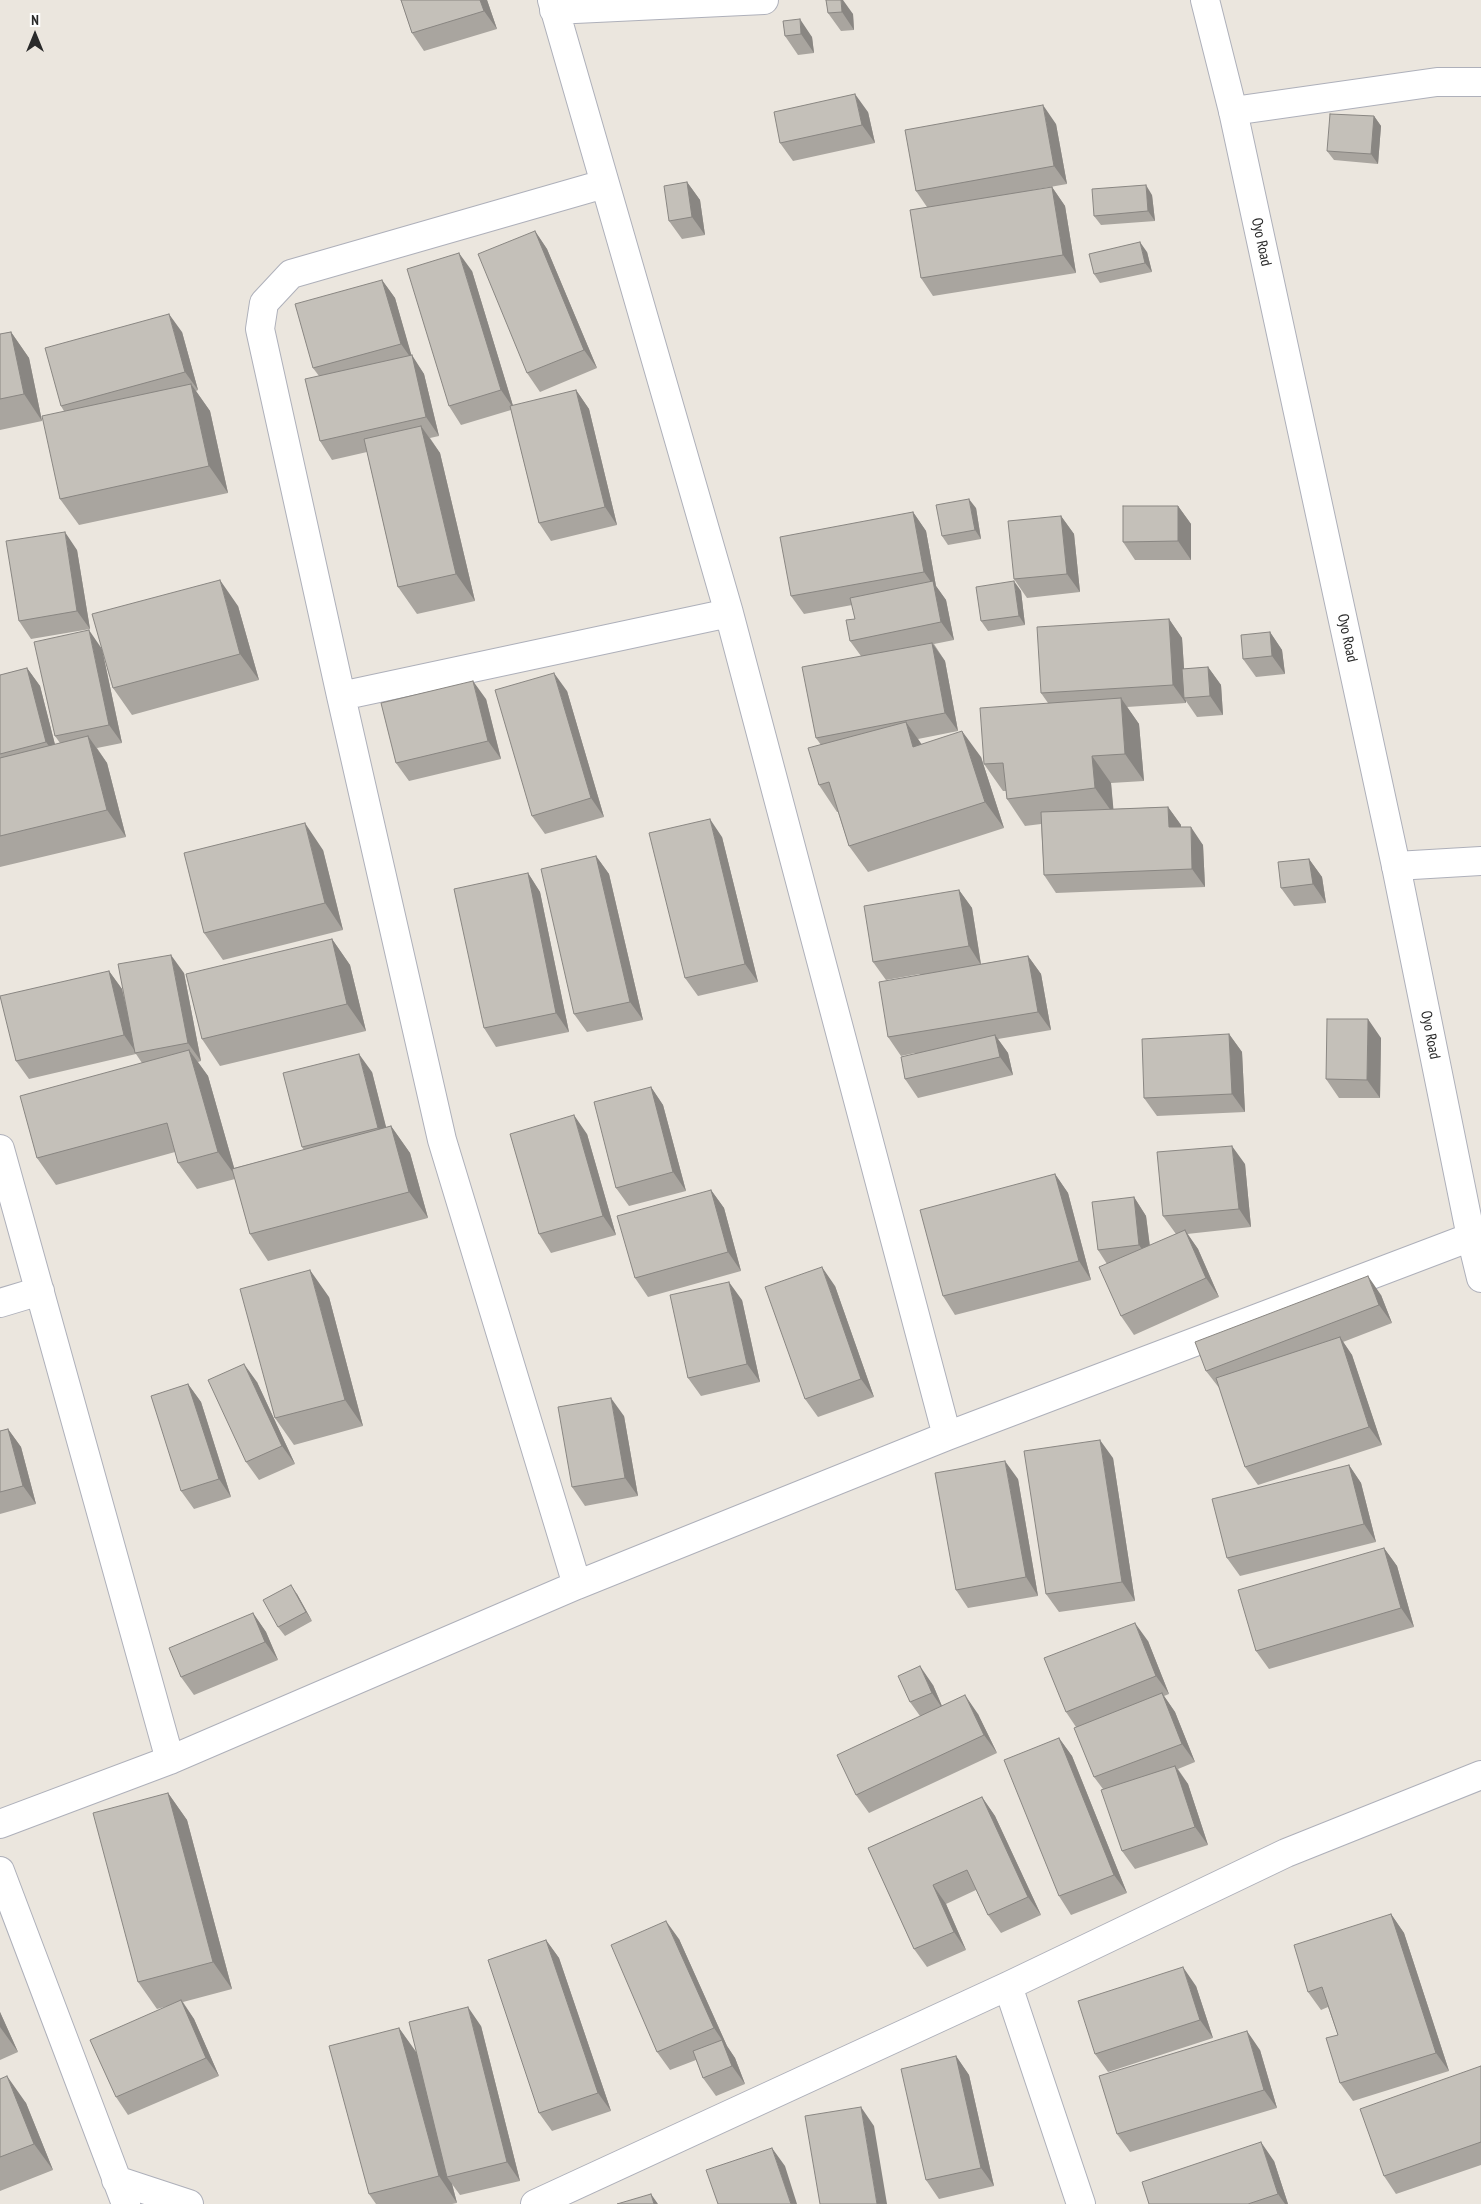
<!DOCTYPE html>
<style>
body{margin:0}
#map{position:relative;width:1481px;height:2204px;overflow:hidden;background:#ebe6de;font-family:"PT Sans Narrow",sans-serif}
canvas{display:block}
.north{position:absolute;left:10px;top:10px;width:50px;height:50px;-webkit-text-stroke:4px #fff;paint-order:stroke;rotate:0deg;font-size:14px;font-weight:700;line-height:20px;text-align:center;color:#2a2a2a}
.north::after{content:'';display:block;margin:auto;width:18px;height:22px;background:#2a2a2a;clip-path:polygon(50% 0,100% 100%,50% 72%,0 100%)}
</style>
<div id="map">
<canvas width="1481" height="2204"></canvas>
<div class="north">N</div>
</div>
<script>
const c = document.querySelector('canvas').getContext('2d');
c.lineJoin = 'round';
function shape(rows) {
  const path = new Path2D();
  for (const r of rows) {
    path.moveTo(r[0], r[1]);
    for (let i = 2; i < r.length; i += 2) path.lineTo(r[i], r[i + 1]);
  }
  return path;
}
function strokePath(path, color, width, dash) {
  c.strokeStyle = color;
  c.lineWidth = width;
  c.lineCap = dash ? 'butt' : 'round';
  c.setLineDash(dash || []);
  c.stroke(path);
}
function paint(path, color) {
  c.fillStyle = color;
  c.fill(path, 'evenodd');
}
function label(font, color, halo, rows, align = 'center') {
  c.font = font + ' "PT Sans Narrow",sans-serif';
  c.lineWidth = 5;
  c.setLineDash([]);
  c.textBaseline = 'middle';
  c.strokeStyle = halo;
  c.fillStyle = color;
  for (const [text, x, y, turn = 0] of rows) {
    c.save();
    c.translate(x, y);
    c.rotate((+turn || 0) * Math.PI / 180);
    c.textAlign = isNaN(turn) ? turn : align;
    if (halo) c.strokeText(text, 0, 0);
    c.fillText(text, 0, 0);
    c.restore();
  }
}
const minor = shape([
 [552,0,729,613,947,1436],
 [554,10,764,0],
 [1233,111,1437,82,1481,82],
 [341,696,729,613],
 [1396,866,1481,861],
 [0,1149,170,1760],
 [0,1303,40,1291],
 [577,1585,442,1140,341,696,260,329,264,303,291,274,604,184],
 [0,1824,170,1760,577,1585,947,1436,1471,1237],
 [0,1871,126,2204],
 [1008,1986,1081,2204],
 [116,2180,189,2204],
 [535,2204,1008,1986,1286,1853,1481,1775]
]);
const tertiary = shape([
 [1205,0,1233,111,1396,866,1471,1237,1481,1278]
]);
strokePath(minor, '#aeb0ba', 30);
strokePath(tertiary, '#aeb0ba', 30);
strokePath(minor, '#fff', 28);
strokePath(tertiary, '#fff', 28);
paint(shape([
 [401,0,487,0,497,29,424,51,412,33],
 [826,0,853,14,854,30,841,31,828,13],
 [783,21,812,37,814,53,798,55,785,36],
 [868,112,875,143,793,161,780,143],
 [1374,116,1381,126,1378,164,1334,160,1327,151],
 [1056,124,1067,184,1027,191,1052,187,1065,206,1076,273,933,296,921,278,927,207,916,191],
 [687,182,700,200,705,235,682,239,669,221],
 [1152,195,1155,221,1101,225,1094,216],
 [535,231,547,249,597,368,540,392,527,373],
 [1147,252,1152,272,1100,283,1094,274],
 [472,271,513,406,576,390,589,409,617,525,551,541,539,523,511,410,461,425,449,406],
 [382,280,395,298,411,355,424,374,439,436,430,438,440,453,475,601,417,614,398,587,367,452,332,460,320,441,319,376,313,368],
 [11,332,29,358,42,421,0,430,0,334],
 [182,332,198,390,196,391,210,411,228,493,79,525,60,499,64,411,61,406],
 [1178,506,1191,524,1191,560,1135,560,1123,542],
 [976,508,981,539,948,545,942,536],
 [913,512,926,531,936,586,946,600,954,640,934,644,945,661,958,731,918,739,921,744,981,757,1004,828,868,872,849,846,838,812,837,812,819,785,821,745,816,738,861,656,850,641,855,619,852,605,804,614,791,596],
 [1061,516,1074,534,1080,592,1027,598,1014,579],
 [77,550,90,629,31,639,19,621],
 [1021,591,1025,625,988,631,981,621],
 [238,606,259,680,132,715,113,688],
 [1169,619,1182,638,1184,669,1208,667,1221,685,1223,715,1197,717,1186,701,1186,703,1127,707,1139,724,1144,781,1111,783,1113,809,1168,807,1181,825,1181,827,1203,845,1205,887,1056,893,1044,875,1041,824,1025,826,1007,799,1006,791,1003,791,984,764,1048,703,1041,693],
 [1270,632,1282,650,1285,674,1256,677,1243,659],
 [102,649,122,743,97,748,107,763,126,837,0,867,0,675,27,668,40,686,55,745,60,743,55,736],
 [567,691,604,817,545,834,532,816],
 [486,699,501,759,409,781,396,763],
 [722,837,758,982,698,996,685,978],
 [323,850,343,930,223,960,204,933],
 [596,856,609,874,643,1020,587,1032,574,1014],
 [1309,859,1322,877,1326,903,1294,906,1281,888],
 [528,873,540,892,569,1032,496,1047,484,1028],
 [959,890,972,908,981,964,1028,956,1041,974,1051,1030,998,1039,1008,1053,1013,1075,918,1098,905,1079,915,1053,901,1056,888,1037,920,974,886,980,873,962],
 [332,939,350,965,366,1031,220,1066,202,1039],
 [109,971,122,989,127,1010,184,973,201,1061,198,1062,208,1076,234,1168,304,1150,302,1147,372,1072,386,1128,391,1126,410,1153,428,1218,268,1261,250,1234,235,1179,197,1189,178,1163,175,1152,56,1185,37,1158,142,1063,136,1054,29,1079,16,1061],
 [1229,1034,1242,1052,1245,1112,1157,1116,1144,1098],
 [1381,1038,1380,1098,1339,1098,1326,1079],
 [651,1087,663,1105,686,1191,629,1206,616,1188],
 [587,1134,616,1235,551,1253,539,1234],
 [1245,1164,1251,1227,1187,1234,1198,1249,1219,1297,1134,1335,1121,1316,1107,1264,1098,1250,1134,1197,1146,1216,1150,1246,1176,1234,1163,1216],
 [1055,1174,1068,1193,1091,1280,955,1315,943,1296],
 [711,1190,724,1208,741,1271,648,1297,635,1278],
 [835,1286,874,1397,818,1417,805,1399],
 [1381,1295,1392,1323,1343,1342,1352,1355,1382,1445,1258,1485,1245,1467,1220,1389,1206,1371],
 [329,1297,363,1426,294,1445,275,1418],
 [742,1300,760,1382,701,1396,688,1378],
 [257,1382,295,1464,259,1480,246,1462],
 [188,1384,201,1402,231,1497,194,1509,181,1491],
 [624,1416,638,1496,585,1506,572,1487],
 [8,1429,21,1447,36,1504,0,1514,0,1431],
 [1113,1458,1135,1601,1059,1612,1046,1594],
 [1349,1465,1361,1483,1376,1542,1240,1576,1227,1558],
 [1018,1479,1038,1596,968,1608,956,1590],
 [1384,1548,1397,1566,1414,1627,1269,1669,1256,1651],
 [297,1594,312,1621,285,1636,278,1627],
 [253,1613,266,1632,278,1660,194,1695,181,1677],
 [1148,1641,1169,1694,1164,1696,1175,1712,1195,1762,1178,1769,1188,1784,1208,1845,1135,1869,1122,1851,1103,1789,1094,1777,1076,1727,1066,1712],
 [933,1685,942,1706,978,1714,997,1753,869,1813,856,1795,920,1716,910,1702],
 [1059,1738,1072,1756,1127,1893,1071,1915,1059,1896],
 [168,1793,187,1820,232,1989,183,2002,194,2019,219,2076,128,2115,116,2097,168,2006,157,2009,138,1982],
 [982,1797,995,1816,1041,1915,1001,1933,988,1915,976,1890,946,1904,966,1950,927,1967,914,1949,868,1848],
 [1391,1914,1404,1933,1449,2071,1353,2101,1340,2083,1338,2035,1328,2007,1321,2010,1308,1992],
 [679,1939,727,2046,735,2058,745,2084,716,2096,703,2078,696,2060,670,2070,657,2052],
 [546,1940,559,1958,611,2111,552,2131,539,2113],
 [1196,1986,1213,2038,1108,2072,1095,2054],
 [0,2012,18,2052,0,2060],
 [481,2026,520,2181,460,2195,452,2184,457,2203,452,2204,376,2204,369,2194,399,2028,417,2053],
 [1260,2050,1277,2108,1130,2152,1117,2134],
 [956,2056,969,2075,994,2186,939,2199,926,2180],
 [1481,2066,1481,2165,1396,2194,1384,2176],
 [0,2079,26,2103,53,2170,0,2191],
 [1274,2161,1288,2204,1149,2204]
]), '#a9a59f');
paint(shape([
 [480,0,487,0,497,29,484,11],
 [841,0,843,0,853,14,854,30,842,12],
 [800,19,812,37,814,53,801,34],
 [855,94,868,112,875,143,862,125],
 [1043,105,1056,124,1067,184,1054,166],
 [1374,116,1381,126,1378,164,1371,154],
 [687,182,700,200,705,235,692,217],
 [1146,185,1152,195,1155,221,1148,211],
 [1052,187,1065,206,1076,273,1063,255],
 [535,231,547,249,597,368,584,350],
 [1140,242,1147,252,1152,272,1145,263],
 [459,253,472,271,514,409,501,390],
 [382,280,395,298,412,357,412,355,424,374,439,436,426,417,413,361,401,344],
 [169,314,182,332,198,390,185,372],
 [11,332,29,358,42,421,24,394],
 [191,384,210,411,228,493,209,466],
 [576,390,589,409,617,525,605,507],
 [421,426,440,453,475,601,456,574],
 [969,499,976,508,981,539,975,530],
 [1178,506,1191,524,1191,560,1178,541],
 [913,512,926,531,936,586,946,600,954,640,941,622,934,586,924,572],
 [1061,516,1074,534,1080,592,1067,574],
 [65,532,77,550,90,629,77,611],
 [220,580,238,606,259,680,240,654],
 [1014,581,1021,591,1025,625,1019,616],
 [1169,619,1182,638,1186,698,1184,698,1186,701,1186,703,1173,685],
 [89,630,102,649,122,743,109,725],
 [1270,632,1282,650,1285,674,1272,656],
 [932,643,945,661,958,731,945,713],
 [1208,667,1221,685,1223,715,1210,696],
 [27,668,40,686,59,760,46,742],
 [554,673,567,691,604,817,591,798],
 [473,681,486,699,501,759,488,741],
 [1121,698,1139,724,1144,781,1125,754],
 [906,722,925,749,913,747],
 [962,731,981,757,1004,828,985,802],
 [88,736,107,763,126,837,107,810],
 [1092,756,1111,783,1114,815,1095,788],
 [1168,807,1181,825,1181,846,1169,827],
 [710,819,722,837,758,982,745,964],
 [305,823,323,850,343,930,325,903],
 [1191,827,1203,845,1205,887,1192,869],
 [596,856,609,874,643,1020,630,1002],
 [1309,859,1322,877,1326,903,1313,884],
 [528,873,540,892,569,1032,556,1013],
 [959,890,972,908,981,965,969,946],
 [332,939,350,965,366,1031,347,1004],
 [171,955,184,973,201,1061,188,1043],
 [1028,956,1041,974,1051,1030,1038,1012],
 [109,971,122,989,137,1054,124,1035],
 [1368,1019,1381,1038,1380,1098,1367,1080],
 [1229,1034,1242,1052,1245,1112,1232,1094],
 [995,1035,1008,1053,1013,1075,1000,1057],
 [189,1050,208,1076,237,1178,218,1152],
 [359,1054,372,1072,391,1146,378,1128],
 [651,1087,663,1105,686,1191,673,1172],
 [574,1115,587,1134,616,1235,603,1216],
 [391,1126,410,1153,428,1218,409,1192],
 [1232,1146,1245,1164,1251,1227,1239,1209],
 [1055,1174,1068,1193,1091,1280,1079,1261],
 [711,1190,724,1208,741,1271,728,1252],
 [1134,1197,1146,1216,1152,1264,1139,1245],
 [1185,1230,1198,1249,1219,1297,1206,1278],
 [822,1267,835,1286,874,1397,861,1379],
 [310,1270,329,1297,363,1426,345,1400],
 [1368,1276,1381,1295,1392,1323,1379,1305],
 [729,1282,742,1300,760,1382,747,1364],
 [1340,1337,1352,1355,1382,1445,1369,1427],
 [244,1364,257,1382,295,1464,282,1446],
 [188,1384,201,1402,231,1497,219,1479],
 [611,1398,624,1416,638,1496,625,1478],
 [8,1429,21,1447,36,1504,23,1486],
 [1100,1440,1113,1458,1135,1601,1122,1582],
 [1005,1461,1018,1479,1038,1596,1026,1577],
 [1349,1465,1361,1483,1376,1542,1364,1524],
 [1384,1548,1397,1566,1414,1627,1401,1608],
 [291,1585,297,1594,312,1621,306,1612],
 [253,1613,266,1632,278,1660,265,1642],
 [1135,1623,1148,1641,1169,1694,1156,1676],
 [920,1666,933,1685,944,1711,932,1693],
 [1162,1693,1175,1712,1195,1762,1182,1744],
 [965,1695,978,1714,997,1753,984,1735],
 [1059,1738,1072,1756,1127,1893,1114,1875],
 [1175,1766,1188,1784,1208,1845,1195,1827],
 [168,1793,187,1820,232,1989,213,1962],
 [982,1797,995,1816,1041,1915,1028,1897],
 [933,1885,946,1904,966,1950,954,1932],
 [1391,1914,1404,1933,1449,2071,1436,2053],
 [666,1921,679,1939,727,2046,735,2058,745,2084,732,2066,722,2040,714,2028],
 [546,1940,559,1958,611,2111,598,2093],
 [1183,1967,1196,1986,1213,2038,1200,2020],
 [181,2000,194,2019,219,2076,206,2058],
 [468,2007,481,2026,520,2181,507,2162],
 [0,2012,18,2052,0,2027],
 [399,2028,418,2055,447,2177,452,2184,457,2203,439,2176],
 [1247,2031,1260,2050,1277,2108,1264,2090],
 [956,2056,969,2075,994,2186,981,2168],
 [7,2076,26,2103,53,2170,34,2144],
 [861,2107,874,2126,887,2204,877,2204],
 [1261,2142,1274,2161,1288,2204,1285,2204,1278,2194],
 [772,2148,785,2166,797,2204,791,2204],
 [651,2194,658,2204,654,2204]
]), '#898682');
const building = shape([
 [401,0,480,0,484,11,412,33,401,0],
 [826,0,841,0,842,12,828,13,826,0],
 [800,19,801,34,785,36,783,21,800,19],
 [855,94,862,125,780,143,774,112,855,94],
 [1043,105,1054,166,916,191,905,130,1043,105],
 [1330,114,1374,116,1371,154,1327,151,1330,114],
 [687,182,692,217,669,221,664,186,687,182],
 [1146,185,1148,211,1094,216,1092,189,1146,185],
 [1052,187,1063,255,921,278,910,210,1052,187],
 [535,231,584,350,527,373,478,254,535,231],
 [1140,242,1145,263,1094,274,1089,254,1140,242],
 [459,253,501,390,449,406,407,269,459,253],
 [382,280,401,344,313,368,295,304,382,280],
 [169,314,185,372,61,406,45,348,169,314],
 [11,332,24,394,0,399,0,334,11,332],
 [412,355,426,417,320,441,305,379,412,355],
 [191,384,209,466,60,499,42,416,191,384],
 [576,390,605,507,539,523,510,406,576,390],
 [421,426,456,574,398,587,364,439,421,426],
 [969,499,975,530,942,536,936,505,969,499],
 [1123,506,1178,506,1178,541,1123,542,1123,506],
 [913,512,924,572,791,596,780,537,913,512],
 [1061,516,1067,574,1014,579,1008,521,1061,516],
 [65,532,77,611,19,621,6,541,65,532],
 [220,580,240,654,113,688,92,614,220,580],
 [933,581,941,622,850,641,846,620,855,619,850,598,933,581],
 [1014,581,1019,616,981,621,976,587,1014,581],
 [1169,619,1173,685,1041,693,1037,627,1169,619],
 [89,630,109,725,55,736,34,642,89,630],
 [1270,632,1272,656,1243,659,1241,635,1270,632],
 [932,643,945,713,816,738,802,667,932,643],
 [1208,667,1210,696,1184,698,1182,669,1208,667],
 [27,668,46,742,0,754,0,675,27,668],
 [554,673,591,798,532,816,495,690,554,673],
 [473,681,488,741,396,763,381,703,473,681],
 [1121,698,1125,754,1092,756,1095,788,1007,799,1003,763,984,764,980,708,1121,698],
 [906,722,913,747,962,731,985,802,849,846,829,782,819,785,808,748,906,722],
 [88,736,107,810,0,836,0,758,88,736],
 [1168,807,1169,827,1191,827,1192,869,1044,875,1041,812,1168,807],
 [710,819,745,964,685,978,649,833,710,819],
 [305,823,325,903,204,933,184,853,305,823],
 [596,856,630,1002,574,1014,541,869,596,856],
 [1309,859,1313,884,1281,888,1278,862,1309,859],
 [528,873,556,1013,484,1028,454,889,528,873],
 [959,890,969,946,873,962,864,906,959,890],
 [332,939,347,1004,202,1039,186,974,332,939],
 [171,955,188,1043,135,1053,118,964,171,955],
 [1028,956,1038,1012,888,1037,879,982,1028,956],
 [109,971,124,1035,16,1061,0,996,109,971],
 [1327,1019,1368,1019,1367,1080,1326,1079,1327,1019],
 [1229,1034,1232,1094,1144,1098,1142,1039,1229,1034],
 [995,1035,1000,1057,905,1079,901,1057,995,1035],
 [189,1050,218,1152,178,1163,167,1123,37,1158,20,1096,189,1050],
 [359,1054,378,1128,302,1147,283,1073,359,1054],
 [651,1087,673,1172,616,1188,594,1102,651,1087],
 [574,1115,603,1216,539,1234,510,1134,574,1115],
 [391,1126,409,1192,250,1234,232,1169,391,1126],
 [1232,1146,1239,1209,1163,1216,1157,1152,1232,1146],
 [1055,1174,1079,1261,943,1296,920,1210,1055,1174],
 [711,1190,728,1252,635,1278,617,1216,711,1190],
 [1134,1197,1139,1245,1098,1250,1092,1202,1134,1197],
 [1185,1230,1206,1278,1121,1316,1099,1267,1185,1230],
 [822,1267,861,1379,805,1399,765,1287,822,1267],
 [310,1270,345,1400,275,1418,240,1289,310,1270],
 [1368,1276,1379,1305,1206,1371,1195,1342,1368,1276],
 [729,1282,747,1364,688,1378,670,1295,729,1282],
 [1340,1337,1369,1427,1245,1467,1216,1378,1340,1337],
 [244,1364,282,1446,246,1462,208,1380,244,1364],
 [188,1384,219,1479,181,1491,151,1396,188,1384],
 [611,1398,625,1478,572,1487,558,1407,611,1398],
 [8,1429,23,1486,0,1492,0,1431,8,1429],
 [1100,1440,1122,1582,1046,1594,1024,1451,1100,1440],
 [1005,1461,1026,1577,956,1590,935,1473,1005,1461],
 [1349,1465,1364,1524,1227,1558,1212,1499,1349,1465],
 [1384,1548,1401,1608,1256,1651,1238,1590,1384,1548],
 [291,1585,306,1612,278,1627,263,1600,291,1585],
 [253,1613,265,1642,181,1677,169,1648,253,1613],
 [1135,1623,1156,1676,1066,1712,1044,1658,1135,1623],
 [920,1666,932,1693,910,1702,898,1676,920,1666],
 [1162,1693,1182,1744,1094,1777,1074,1728,1162,1693],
 [965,1695,984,1735,856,1795,837,1755,965,1695],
 [1059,1738,1114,1875,1059,1896,1004,1760,1059,1738],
 [1175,1766,1195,1827,1122,1851,1101,1790,1175,1766],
 [168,1793,213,1962,138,1982,93,1813,168,1793],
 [982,1797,1028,1897,988,1915,967,1870,933,1885,954,1932,914,1949,868,1848,982,1797],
 [1391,1914,1436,2053,1340,2083,1326,2038,1338,2035,1322,1987,1308,1992,1294,1945,1391,1914],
 [666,1921,714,2028,657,2052,611,1945,666,1921],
 [546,1940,598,2093,539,2113,488,1960,546,1940],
 [1183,1967,1200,2020,1095,2054,1078,2001,1183,1967],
 [181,2000,206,2058,116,2097,90,2040,181,2000],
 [468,2007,507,2162,447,2177,409,2022,468,2007],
 [399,2028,439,2176,369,2194,329,2046,399,2028],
 [1247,2031,1264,2090,1117,2134,1099,2076,1247,2031],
 [722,2040,732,2066,703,2078,693,2051,722,2040],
 [956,2056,981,2168,926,2180,901,2069,956,2056],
 [1481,2066,1481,2142,1384,2176,1360,2109,1481,2066],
 [7,2076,34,2144,0,2157,0,2079,7,2076],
 [861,2107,877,2204,820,2204,805,2116,861,2107],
 [1261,2142,1278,2194,1248,2204,1149,2204,1142,2182,1261,2142],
 [772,2148,791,2204,718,2204,706,2170,772,2148],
 [651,2194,654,2204,617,2204,651,2194]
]);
paint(building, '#c4c0b9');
strokePath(building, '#898682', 1);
label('15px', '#2a2a2a', '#fff', [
 ["Oyo Road",1261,242,78],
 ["Oyo Road",1347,638,78],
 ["Oyo Road",1430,1035,79]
]);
</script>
